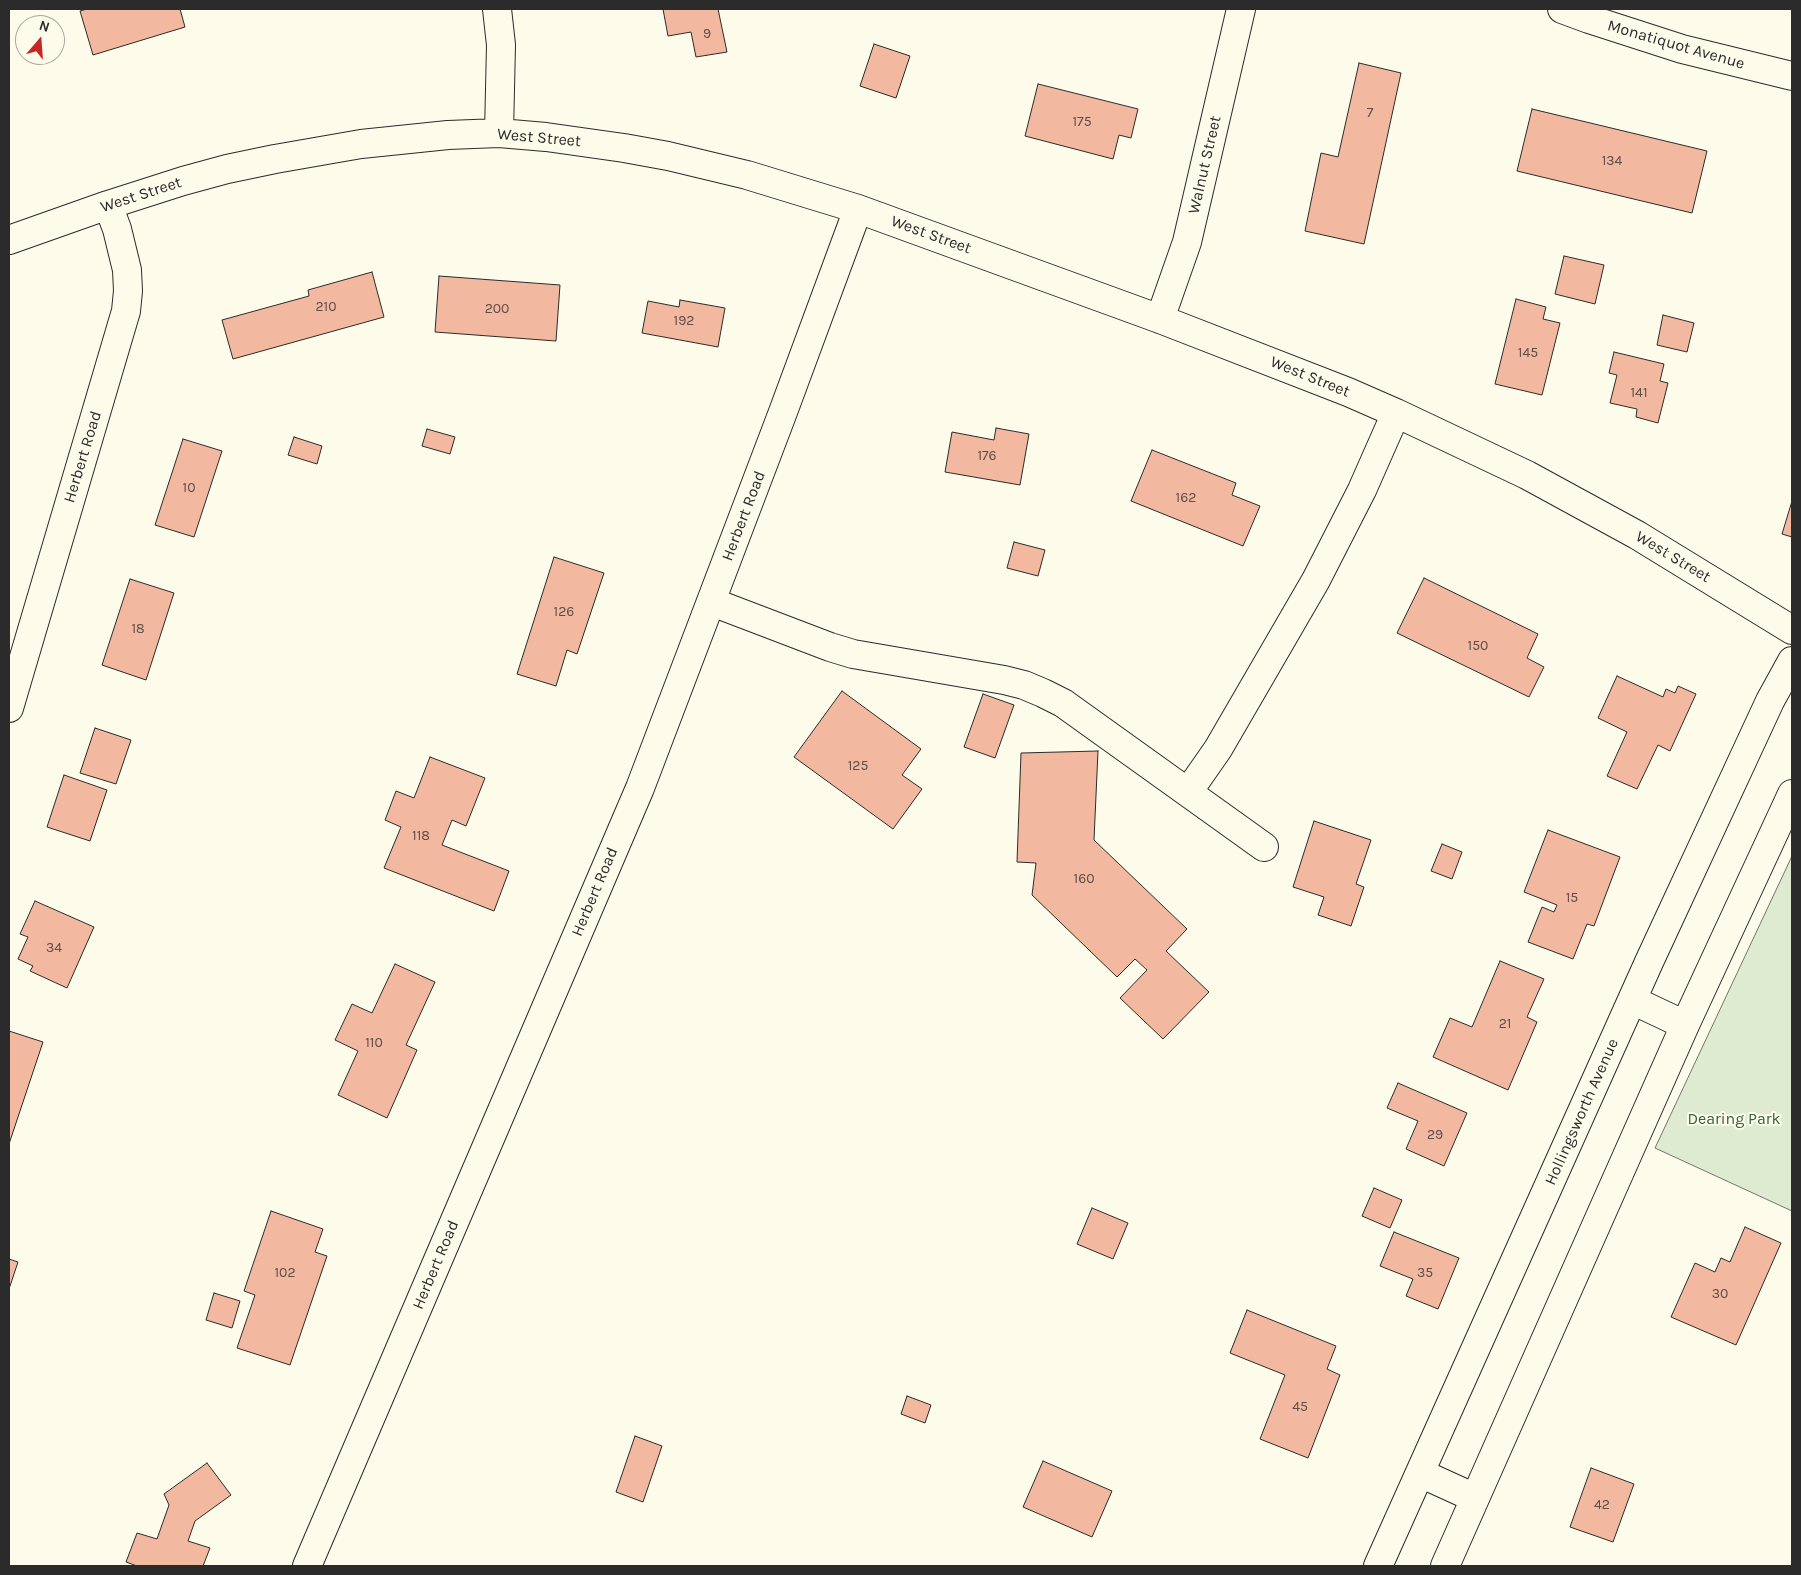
<!DOCTYPE html>
<style>
body{margin:0}
#map{position:relative;width:1801px;height:1575px;overflow:hidden;background:#fdfbea;font-family:Karla,sans-serif}
canvas{display:block}
.frame{position:absolute;inset:0;border:10px solid #2b2b2b;pointer-events:none}
.north{position:absolute;left:15px;top:15px;width:50px;height:50px;box-sizing:border-box;background:#fdfbea;border:1px solid #a9a89e;border-radius:50%;rotate:18deg;font-size:14px;font-weight:700;line-height:20px;text-align:center;color:#2b2b2b}
.north::after{content:'';display:block;margin:auto;width:18px;height:22px;background:#c62828;clip-path:polygon(50% 0,100% 100%,50% 72%,0 100%)}
</style>
<div id="map">
<canvas width="1801" height="1575"></canvas>
<div class="frame"></div>
<div class="north">N</div>
</div>
<script>
const c = document.querySelector('canvas').getContext('2d');
c.lineJoin = 'round';
function paint(path, color) {
  c.fillStyle = color;
  c.fill(path, 'evenodd');
}
function shape(rows) {
  const path = new Path2D();
  for (const r of rows) {
    path.moveTo(r[0], r[1]);
    for (let i = 2; i < r.length; i += 2) path.lineTo(r[i], r[i + 1]);
  }
  return path;
}
function strokePath(path, color, width, dash) {
  c.strokeStyle = color;
  c.lineWidth = width;
  c.lineCap = dash ? 'butt' : 'round';
  c.setLineDash(dash || []);
  c.stroke(path);
}
function label(font, color, halo, rows, align = 'center') {
  c.font = font + ' Karla,sans-serif';
  c.lineWidth = 4;
  c.setLineDash([]);
  c.textBaseline = 'middle';
  c.strokeStyle = halo;
  c.fillStyle = color;
  for (const [text, x, y, turn = 0] of rows) {
    c.save();
    c.translate(x, y);
    c.rotate((+turn || 0) * Math.PI / 180);
    c.textAlign = isNaN(turn) ? turn : align;
    if (halo) c.strokeText(text, 0, 0);
    c.fillText(text, 0, 0);
    c.restore();
  }
}
const green = shape([
 [1792,856,1792,1211,1655,1148,1792,856]
]);
paint(green, '#deebd1');
strokePath(green, '#74746e', 1);
const building = shape([
 [87,9,180,9,185,27,93,55,80,11,87,9],
 [663,9,718,9,727,52,696,57,691,32,668,36,663,9],
 [874,44,910,56,896,98,860,86,874,44],
 [1359,63,1401,73,1364,244,1305,231,1321,153,1338,157,1359,63],
 [1038,84,1138,109,1131,138,1119,135,1113,159,1025,136,1038,84],
 [1532,109,1707,151,1692,213,1517,171,1532,109],
 [1564,256,1604,265,1595,304,1555,294,1564,256],
 [372,272,384,317,233,359,222,320,309,296,308,290,372,272],
 [439,276,560,285,556,341,435,332,439,276],
 [1516,299,1546,307,1543,319,1560,323,1542,395,1495,384,1516,299],
 [680,300,725,308,718,347,642,333,648,301,679,307,680,300],
 [1663,315,1694,323,1687,352,1657,345,1663,315],
 [1614,352,1664,364,1660,381,1668,383,1658,423,1636,417,1637,409,1610,403,1617,375,1609,373,1614,352],
 [996,428,1029,434,1020,485,945,472,952,432,994,440,996,428],
 [427,429,455,437,450,454,422,446,427,429],
 [294,437,322,446,317,464,288,455,294,437],
 [183,439,222,451,194,537,155,525,183,439],
 [1152,450,1236,483,1232,495,1260,506,1243,546,1131,501,1152,450],
 [1792,501,1792,537,1782,534,1792,501],
 [1014,542,1045,550,1038,576,1007,568,1014,542],
 [554,557,604,573,577,654,567,650,556,686,517,674,554,557],
 [1424,578,1538,634,1527,658,1544,667,1529,697,1397,633,1424,578],
 [130,579,174,593,146,680,102,665,130,579],
 [1617,676,1663,697,1666,689,1675,693,1678,686,1696,694,1670,751,1658,745,1637,789,1607,776,1627,732,1598,718,1617,676],
 [842,691,921,749,902,775,922,789,893,829,794,757,842,691],
 [983,694,1014,705,995,758,964,747,983,694],
 [95,728,131,740,116,784,80,773,95,728],
 [1098,751,1094,840,1187,929,1166,951,1209,992,1163,1039,1120,998,1147,970,1135,959,1117,977,1032,895,1036,863,1017,862,1021,753,1098,751],
 [430,757,485,778,466,826,452,820,442,845,509,871,494,911,384,868,401,827,385,820,396,791,414,798,430,757],
 [64,775,107,790,90,841,47,827,64,775],
 [1314,821,1371,840,1356,884,1364,887,1351,926,1318,915,1324,897,1293,887,1314,821],
 [1548,830,1620,857,1594,926,1587,924,1573,959,1528,942,1542,907,1554,912,1557,905,1524,892,1548,830],
 [1442,844,1462,852,1452,879,1431,871,1442,844],
 [35,901,94,927,67,988,30,971,33,966,18,959,28,937,20,934,35,901],
 [1500,961,1544,979,1527,1017,1537,1022,1508,1090,1433,1057,1450,1018,1472,1027,1500,961],
 [395,964,435,982,406,1045,417,1050,387,1118,338,1095,358,1051,335,1040,352,1004,372,1013,395,964],
 [9,1031,43,1042,9,1144,9,1031],
 [1398,1083,1467,1113,1444,1166,1406,1149,1418,1121,1387,1108,1398,1083],
 [1374,1188,1402,1200,1390,1228,1362,1216,1374,1188],
 [1092,1208,1128,1223,1113,1259,1077,1244,1092,1208],
 [271,1211,323,1229,315,1252,327,1256,290,1365,237,1348,255,1295,244,1291,271,1211],
 [1745,1227,1781,1243,1736,1345,1671,1317,1695,1263,1715,1272,1721,1258,1730,1262,1745,1227],
 [1394,1232,1459,1258,1438,1309,1406,1296,1413,1279,1380,1266,1394,1232],
 [9,1259,18,1262,9,1289,9,1259],
 [214,1293,240,1301,232,1328,206,1320,214,1293],
 [1247,1310,1336,1346,1327,1369,1340,1375,1308,1458,1260,1439,1285,1375,1230,1353,1247,1310],
 [907,1396,931,1405,925,1423,901,1414,907,1396],
 [635,1436,662,1446,643,1502,616,1492,635,1436],
 [1043,1461,1112,1491,1092,1537,1023,1507,1043,1461],
 [207,1463,231,1495,195,1521,188,1541,210,1548,203,1566,137,1566,126,1562,137,1533,157,1539,169,1505,164,1494,207,1463],
 [1591,1468,1634,1484,1613,1542,1570,1527,1591,1468]
]);
paint(building, '#f2b8a0');
strokePath(building, '#2b2b2b', 1);
const minor = shape([
 [497,9,501,45,499,133],
 [1562,9,1589,19,1682,49,1792,76],
 [9,240,108,205,183,181,227,169,275,159,361,144,448,135,499,133,546,137,624,148,668,156,747,175,858,209,1160,319,1348,392,1396,413,1527,475,1637,535,1792,630],
 [1160,319,1187,242,1241,9],
 [712,602,830,647,853,654,1004,680,1024,685,1043,693,1063,703,1264,847],
 [9,708,126,311,128,291,127,270,117,229,108,205],
 [1188,792,1218,749,1316,580,1362,490,1396,413],
 [1632,1000,1685,1025],
 [1420,1473,1475,1498],
 [307,1566,640,788,783,412,858,209],
 [1378,1566,1649,962,1770,701,1792,661],
 [1445,1566,1685,1025,1792,794]
]);
strokePath(minor, '#2b2b2b', 30);
strokePath(minor, '#fdfbea', 28);
label('14px', '#5d4e48', null, [
 ["9",707,34],
 ["7",1370,113],
 ["175",1082,122],
 ["134",1612,161],
 ["210",326,307],
 ["200",497,309],
 ["192",684,321],
 ["145",1528,353],
 ["141",1639,393],
 ["176",987,456],
 ["10",189,488],
 ["162",1186,498],
 ["126",564,612],
 ["18",138,629],
 ["150",1478,646],
 ["125",858,766],
 ["118",421,836],
 ["160",1084,879],
 ["15",1572,898],
 ["34",54,948],
 ["21",1505,1024],
 ["110",374,1043],
 ["29",1435,1135],
 ["102",285,1273],
 ["35",1425,1273],
 ["30",1720,1294],
 ["45",1300,1407],
 ["42",1602,1505]
]);
label('16px', '#2b2b2b', '#fdfbea', [
 ["Monatiquot Avenue",1676,45,16],
 ["West Street",539,138,5],
 ["Walnut Street",1205,165,-77],
 ["West Street",141,195,-18],
 ["West Street",931,235,20],
 ["West Street",1310,377,22],
 ["Herbert Road",83,457,-73],
 ["Herbert Road",744,516,-69],
 ["West Street",1673,557,31],
 ["Herbert Road",595,892,-67],
 ["Hollingsworth Avenue",1582,1112,-66],
 ["Herbert Road",436,1265,-67]
]);
label('16px', '#34623c', '#fdfbea', [
 ["Dearing Park",1734,1119]
]);
</script>
